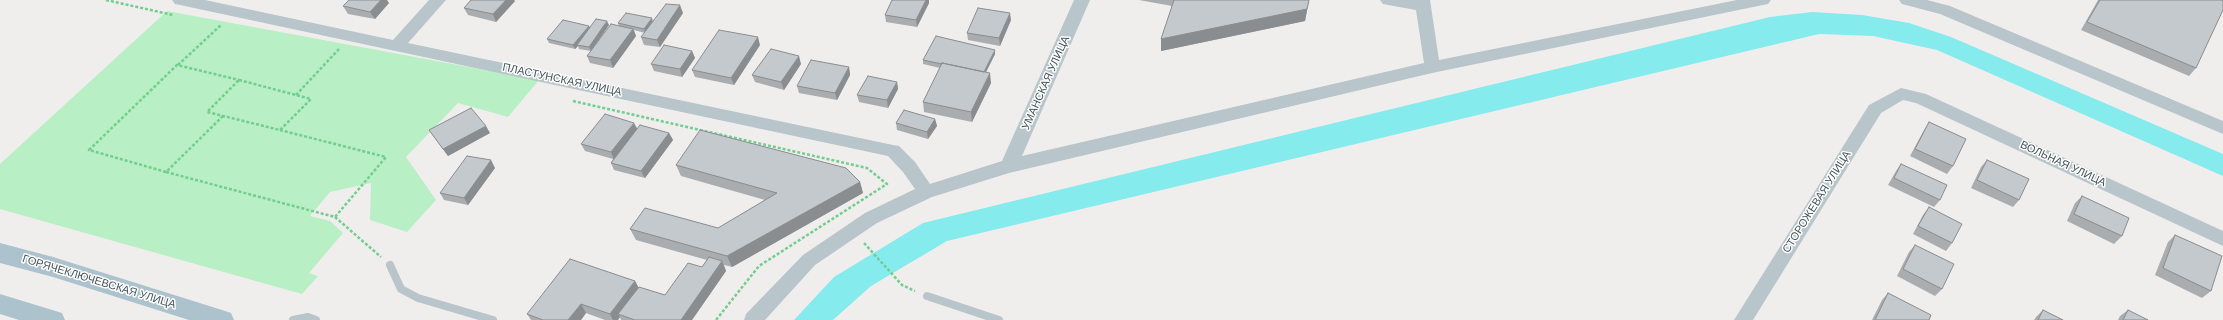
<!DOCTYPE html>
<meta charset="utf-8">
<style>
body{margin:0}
canvas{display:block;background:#f0eded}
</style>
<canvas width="2223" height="320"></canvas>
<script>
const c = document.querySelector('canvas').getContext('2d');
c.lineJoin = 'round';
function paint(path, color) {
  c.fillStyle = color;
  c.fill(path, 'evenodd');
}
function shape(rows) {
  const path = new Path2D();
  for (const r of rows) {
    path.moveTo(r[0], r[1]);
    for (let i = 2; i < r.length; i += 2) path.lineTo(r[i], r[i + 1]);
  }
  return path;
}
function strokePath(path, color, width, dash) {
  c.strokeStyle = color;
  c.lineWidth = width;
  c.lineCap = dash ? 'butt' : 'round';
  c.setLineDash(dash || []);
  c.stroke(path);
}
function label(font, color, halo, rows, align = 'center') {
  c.font = font + ' Arial,sans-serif';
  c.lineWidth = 3;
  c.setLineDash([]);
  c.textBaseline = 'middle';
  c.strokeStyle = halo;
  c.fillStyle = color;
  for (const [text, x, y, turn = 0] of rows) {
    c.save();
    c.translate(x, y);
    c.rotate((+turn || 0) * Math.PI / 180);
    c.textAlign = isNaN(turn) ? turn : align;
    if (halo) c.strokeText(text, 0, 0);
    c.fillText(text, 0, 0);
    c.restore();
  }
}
paint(shape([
 [167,11,539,80,508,117,458,103,406,157,436,200,407,232,370,220,371,183,330,192,310,216,330,221,343,233,309,273,318,276,302,294,0,209,0,164]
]), '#b9efc4');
paint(shape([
 [1812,12,1862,15,1909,23,1951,37,2223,154,2223,176,1937,50,1873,36,1819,34,947,241,871,286,833,320,794,320,834,277,923,223,1770,17]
]), '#85ebed');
strokePath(shape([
 [106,0,173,15],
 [178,65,221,25],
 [239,80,296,95,311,99,280,130,207,112,239,80],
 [296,95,339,49],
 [573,101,867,168,887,184,759,266,716,320],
 [223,116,166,172,335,217,386,157,280,130],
 [166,172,89,150,177,65,239,80],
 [335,217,381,257],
 [864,243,902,285,915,291]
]), '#71ce8f', 2.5, [3, 2]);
strokePath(shape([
 [390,265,401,289,418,298,493,320],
 [927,296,999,320],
 [293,320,308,317,316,320]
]), '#b8c5cb', 8);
paint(shape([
 [172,0,205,0,393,40,429,0,446,0,408,43,893,145,899,146,915,162,930,184,1002,161,1074,0,1090,0,1022,156,1424,63,1416,10,1383,4,1380,0,1430,0,1439,60,1737,0,1771,0,1768,4,1763,5,1432,73,1009,173,932,197,877,223,815,265,765,320,744,320,746,314,803,255,865,213,915,189,903,172,888,156,180,5,175,4,172,0],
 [1899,0,1927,0,1950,6,2223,121,2223,134,1940,14,1902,4,1899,0],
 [1901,88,1926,94,2223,231,2223,246,1916,103,1903,100,1881,113,1753,320,1734,320,1869,105,1901,88]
]), '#b8c5cb');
paint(shape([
 [0,243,53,257,222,310,231,313,234,320,189,320,53,277,0,263,0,243],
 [0,294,62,313,65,320,19,320,0,314,0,294]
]), '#acc3cd');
paint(shape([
 [471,0,514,0,515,1,496,22,468,15,464,8],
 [1139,0,1309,0,1305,21,1161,51,1172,6],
 [2098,0,2221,0,2196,68,2189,76,2081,30],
 [389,3,375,19,348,14,343,6],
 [929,3,917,27,886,22,885,15],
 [683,13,660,47,644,45,641,37,645,33,634,30,636,36,613,68,590,63,587,56,591,51,579,49,578,46,575,49,549,43,547,39,589,26,590,27,609,25,592,49,619,26,618,23,653,21],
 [1011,20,1000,46,968,40,967,33],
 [760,45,734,85,695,77,692,70],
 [692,51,695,58,682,77,654,71,651,64],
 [995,54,986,72,991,83,972,122,924,112,923,102,940,68,923,64,923,60],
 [801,64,784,90,755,82,752,75],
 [849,67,850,75,837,100,799,93,797,86],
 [897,82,898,89,888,108,859,102,857,95],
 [935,119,937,126,928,139,897,130,896,123],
 [1929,122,1953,166,1947,174,1910,156,1924,130],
 [637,129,669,133,673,140,645,178,614,170,611,163,613,159,585,151,581,144],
 [429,130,490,133,448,156,434,137],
 [1987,160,2019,200,2013,207,1971,188,1981,167],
 [1901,164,1940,200,1934,207,1888,185,1896,171],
 [676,165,860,182,863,193,732,267,724,265,726,271,692,320,621,320,620,317,618,320,605,320,586,313,581,320,531,320,527,314,635,281,638,287,665,295,702,267,707,260,636,240,630,229,718,228,765,200,681,176],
 [495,168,468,205,444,200,440,193],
 [2082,196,2122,236,2114,244,2067,221,2075,203],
 [1929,207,1952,243,1946,251,1913,234,1923,215],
 [2175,235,2211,291,2202,298,2155,275,2168,242],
 [1915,245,1942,289,1935,296,1897,276,1909,252],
 [1888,293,1929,320,1872,320,1882,300],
 [2043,310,2063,320,2034,320,2036,317],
 [2128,310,2148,320,2118,320,2120,316]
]), '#a9adb0');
paint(shape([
 [381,0,387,0,389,3,375,19,370,12],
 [506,0,514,0,515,1,496,22,493,14],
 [926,0,929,0,929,3,917,27,916,20],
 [1309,0,1305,21,1161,51,1161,39],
 [680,5,683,13,660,47,657,40],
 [1010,13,1011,20,1000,46,999,38],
 [652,18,653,22,645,33,644,29],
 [607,21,609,25,591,51,589,47],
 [589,26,591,30,577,45,578,46,575,49,573,45],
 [633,29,636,36,613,68,610,60],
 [758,37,760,45,734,85,731,78],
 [995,50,995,54,983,78,982,74],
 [692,51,695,58,682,77,680,69],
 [799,56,801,64,784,90,781,82],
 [849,67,850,75,837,100,835,93],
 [990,73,991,83,972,122,971,112],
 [897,82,898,89,888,108,887,100],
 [935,119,937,126,928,139,927,132],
 [634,123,638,130,614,160,611,152],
 [486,126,490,133,448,156,443,149],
 [669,133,673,140,645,178,641,171],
 [491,160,495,168,468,205,464,198],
 [860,182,863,193,732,267,727,256],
 [722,261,726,271,692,320,681,320],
 [635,281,640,290,618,314,620,317,618,320,613,320,610,314],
 [581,304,586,313,581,320,568,320]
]), '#898d90');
const building = shape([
 [349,0,381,0,370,12,343,6,349,0],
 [471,0,506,0,493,14,464,8,471,0],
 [892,0,926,0,916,20,885,15,892,0],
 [1174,0,1309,0,1307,9,1161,39,1174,0],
 [2100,0,2221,0,2223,1,2223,10,2196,68,2087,22,2100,0],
 [666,4,680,5,657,40,641,37,666,4],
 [978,8,1010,13,999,38,967,33,978,8],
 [626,13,652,18,644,29,618,23,626,13],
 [596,19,607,21,589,47,577,45,596,19],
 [563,20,589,26,573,45,547,39,563,20],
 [611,24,633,29,610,60,587,56,611,24],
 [719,30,758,37,731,78,692,70,719,30],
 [936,36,995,50,984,72,942,63,942,64,923,60,936,36],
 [664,45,692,51,680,69,651,64,664,45],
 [771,49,799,56,781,82,752,75,771,49],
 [811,60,849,67,835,93,797,86,811,60],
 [942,63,990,73,971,112,923,102,942,63],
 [868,76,897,82,887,100,857,95,868,76],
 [471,108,486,126,443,149,429,130,471,108],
 [904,110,935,119,927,132,896,123,904,110],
 [605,114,634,123,611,152,581,144,605,114],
 [1929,122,1966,139,1953,166,1915,149,1929,122],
 [640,125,669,133,641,171,611,163,640,125],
 [700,130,846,168,860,182,727,256,630,229,645,208,718,228,777,193,676,165,700,130],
 [467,156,491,160,464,198,440,193,467,156],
 [1987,160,2029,179,2019,200,1977,180,1987,160],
 [1901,164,1947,185,1940,200,1894,178,1901,164],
 [2082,196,2129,218,2122,236,2074,214,2082,196],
 [1929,207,1962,224,1952,243,1918,226,1929,207],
 [2175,235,2222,256,2211,291,2163,268,2175,235],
 [1915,245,1954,264,1942,289,1903,269,1915,245],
 [709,257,722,261,681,320,635,320,618,314,639,287,665,295,688,263,702,267,709,257],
 [570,259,635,281,610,314,581,304,568,320,543,320,527,314,570,259],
 [1888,293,1931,315,1929,320,1875,320,1888,293],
 [2043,310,2063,320,2038,320,2043,310],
 [2128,310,2148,320,2123,320,2128,310]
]);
paint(building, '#c4c9cd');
strokePath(building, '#898d90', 1);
label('11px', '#45555b', '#fff', [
 ["ПЛАСТУНСКАЯ УЛИЦА",562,80,12],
 ["УМАНСКАЯ УЛИЦА",1046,83,-66],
 ["ВОЛЬНАЯ УЛИЦА",2063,164,25],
 ["СТОРОЖЕВАЯ УЛИЦА",1817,202,-58],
 ["ГОРЯЧЕКЛЮЧЕВСКАЯ УЛИЦА",99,282,17]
]);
</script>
